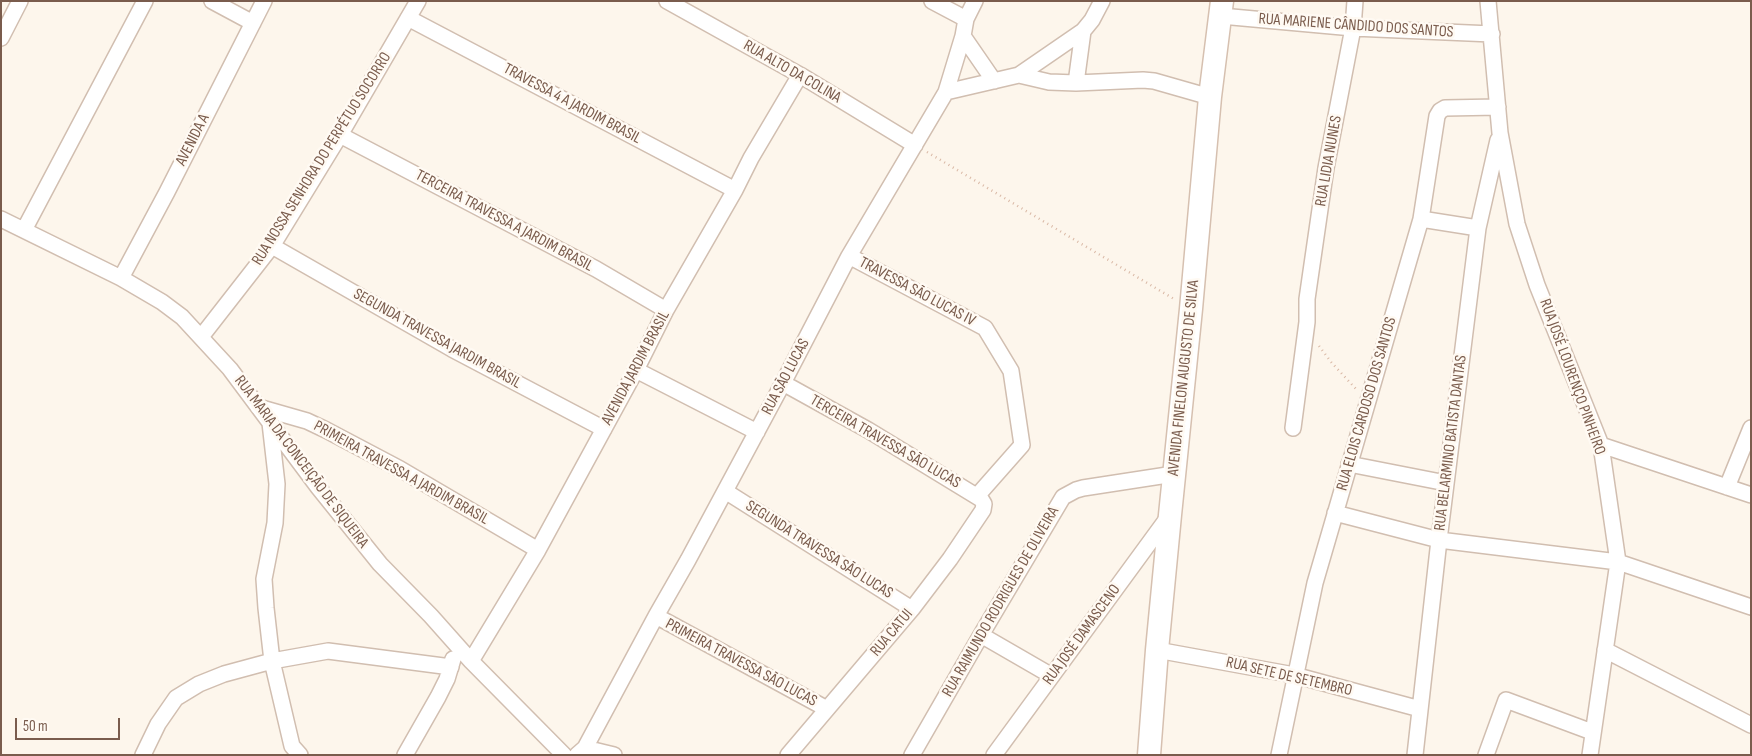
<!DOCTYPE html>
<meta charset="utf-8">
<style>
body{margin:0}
#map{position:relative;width:1752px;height:756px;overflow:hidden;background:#fdf6ec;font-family:"Sofia Sans Condensed",sans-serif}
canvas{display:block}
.frame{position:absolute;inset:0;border:2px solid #7a5c4d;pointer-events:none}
.scale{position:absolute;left:15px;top:718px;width:105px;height:22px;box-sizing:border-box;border:2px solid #7a5c4d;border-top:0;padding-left:6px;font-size:15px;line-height:18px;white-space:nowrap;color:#7a5c4d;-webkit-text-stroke:4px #fffaf3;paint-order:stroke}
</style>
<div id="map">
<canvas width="1752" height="756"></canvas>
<div class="frame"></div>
<div class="scale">50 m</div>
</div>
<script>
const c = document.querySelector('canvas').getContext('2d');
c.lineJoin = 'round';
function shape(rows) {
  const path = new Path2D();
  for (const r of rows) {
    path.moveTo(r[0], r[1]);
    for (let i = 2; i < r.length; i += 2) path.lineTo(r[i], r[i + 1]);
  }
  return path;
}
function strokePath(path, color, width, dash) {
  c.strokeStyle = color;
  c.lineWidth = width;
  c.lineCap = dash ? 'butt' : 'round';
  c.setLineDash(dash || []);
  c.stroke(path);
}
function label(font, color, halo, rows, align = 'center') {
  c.font = font + ' "Sofia Sans Condensed",sans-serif';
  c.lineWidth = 5;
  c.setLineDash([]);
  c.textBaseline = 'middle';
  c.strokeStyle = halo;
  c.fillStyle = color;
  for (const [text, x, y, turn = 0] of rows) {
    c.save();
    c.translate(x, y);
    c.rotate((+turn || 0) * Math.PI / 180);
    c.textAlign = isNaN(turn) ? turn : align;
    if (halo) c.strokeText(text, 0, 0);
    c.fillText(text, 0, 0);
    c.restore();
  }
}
const street = shape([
 [212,1,253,23],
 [667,1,800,75,915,145],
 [932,1,966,19],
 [1488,1,1500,133,1517,224,1537,285,1601,445,1618,562,1590,755],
 [1221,16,1353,28,1492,34],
 [408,18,735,190],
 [963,36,994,81],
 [1,38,20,1],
 [1019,75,1083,31,1092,20,1102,1],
 [1076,83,1083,31],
 [946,92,1019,75,1049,82,1076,83,1143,80,1154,81,1210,97],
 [340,135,596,269,666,310],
 [1,219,121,278,162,302,182,317,230,369,318,487,380,564,431,616,471,661,564,755],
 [1421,219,1478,228],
 [24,230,145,1],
 [272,246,452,349,604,429],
 [849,256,985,328,1011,371,1022,445,977,496],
 [121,278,167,192,264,1],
 [201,337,272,246,340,135,418,1],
 [636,370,757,432],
 [783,383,868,430,981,499,984,504,983,510,950,559,912,609,788,755],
 [258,407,307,421,326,430,400,469,538,550],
 [270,423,277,484,275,523,264,579,266,608,272,661,292,746,300,755],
 [1293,428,1307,322,1307,299,1326,168,1353,28,1355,1],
 [1601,445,1751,495],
 [1349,464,1446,483],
 [1727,487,1751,428],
 [725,491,912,609],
 [1335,513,1439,540,1618,562,1751,607],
 [656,616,827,709],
 [981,635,1052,676],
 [1157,650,1294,675,1420,709],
 [1605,650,1751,725],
 [471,661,538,550,636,370,666,310,735,190,751,158,800,75],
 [585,748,614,755],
 [143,755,158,724,176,698,199,684,224,674,272,661,328,651,451,667],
 [405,755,438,697,447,679,453,659],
 [577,755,585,748,656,616,688,560,783,383,849,256,946,92,963,36,966,19,975,1],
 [912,755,981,635,1063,497,1076,490,1083,488,1174,474],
 [994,755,1169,516],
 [1279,755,1315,583,1421,219,1437,116,1440,111,1445,108,1498,107],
 [1415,755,1439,540,1478,228,1498,140],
 [1486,755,1506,700,1592,732]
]);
const secondary = shape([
 [1149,755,1157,650,1170,515,1191,309,1210,97,1222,1]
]);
strokePath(street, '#d1beb0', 18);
strokePath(secondary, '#d6c0b0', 25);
strokePath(shape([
 [927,152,1174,299],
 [1319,346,1331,362,1356,389]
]), '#d9b8a5', 2.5, [1, 4]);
strokePath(street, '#fff', 15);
strokePath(secondary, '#fff', 22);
label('16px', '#7a5c4d', '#fffaf3', [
 ["RUA MARIENE CÂNDIDO DOS SANTOS",1356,26,4],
 ["RUA ALTO DA COLINA",792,72,30],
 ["TRAVESSA 4 A JARDIM BRASIL",572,104,28],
 ["AVENIDA A",193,140,-63],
 ["RUA NOSSA SENHORA DO PERPÉTUO SOCORRO",322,159,-58],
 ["RUA LIDIA NUNES",1329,161,-80],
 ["TERCEIRA TRAVESSA A JARDIM BRASIL",504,221,28],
 ["TRAVESSA SÃO LUCAS IV",917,292,28],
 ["SEGUNDA TRAVESSA JARDIM BRASIL",437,339,29],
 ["AVENIDA JARDIM BRASIL",636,368,-62],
 ["RUA SÃO LUCAS",786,377,-62],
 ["RUA JOSÉ LOURENÇO PINHEIRO",1572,377,70],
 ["AVENIDA FINELON AUGUSTO DE SILVA",1184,378,-84],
 ["RUA ELOIS CARDOSO DOS SANTOS",1367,404,-74],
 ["TERCEIRA TRAVESSA SÃO LUCAS",885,442,30],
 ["RUA BELARMINO BATISTA DANTAS",1451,443,-83],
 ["RUA MARIA DA CONCEIÇÃO DE SIQUEIRA",301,462,53],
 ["PRIMEIRA TRAVESSA A JARDIM BRASIL",401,473,29],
 ["SEGUNDA TRAVESSA SÃO LUCAS",819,550,32],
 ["RUA RAIMUNDO RODRIGUES DE OLIVEIRA",1001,602,-60],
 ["RUA CATUI",892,633,-50],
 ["RUA JOSÉ DAMASCENO",1082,635,-54],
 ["PRIMEIRA TRAVESSA SÃO LUCAS",741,663,28],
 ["RUA SETE DE SETEMBRO",1289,677,13]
]);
</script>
